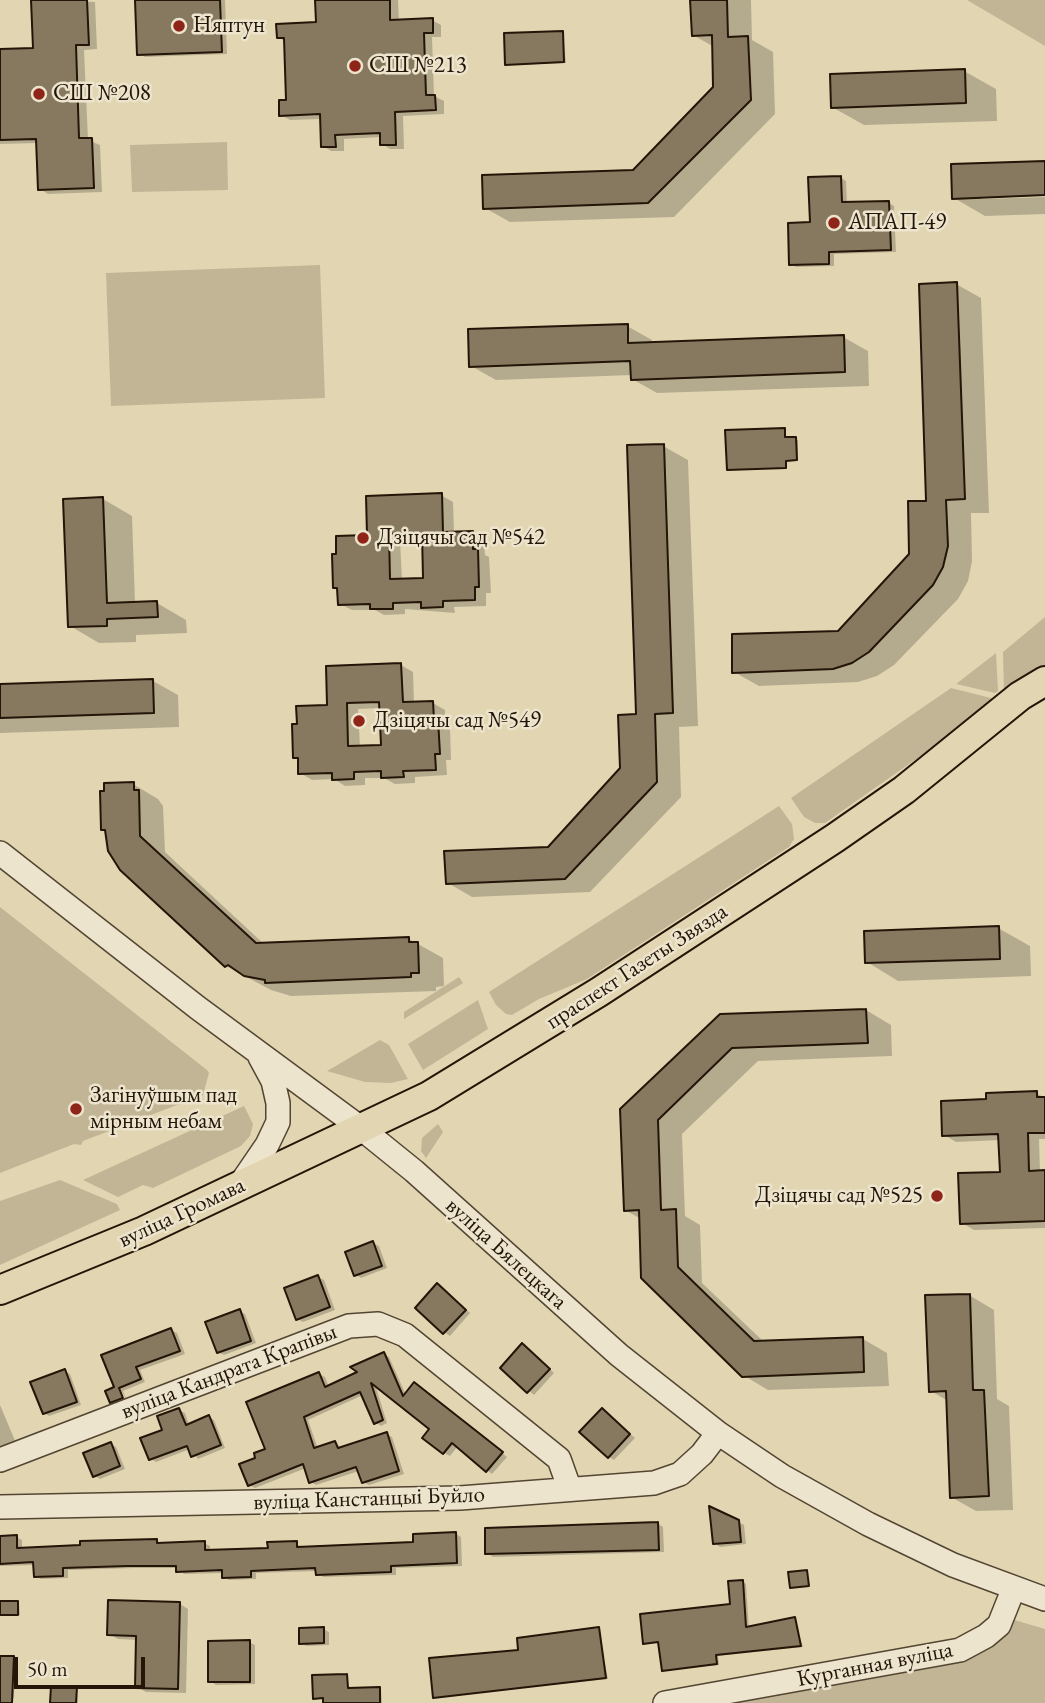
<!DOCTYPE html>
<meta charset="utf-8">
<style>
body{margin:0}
#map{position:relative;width:1045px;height:1703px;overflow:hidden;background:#e2d6b2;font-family:"EB Garamond",serif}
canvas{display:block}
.scale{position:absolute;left:14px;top:1657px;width:131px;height:32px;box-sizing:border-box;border:4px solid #231507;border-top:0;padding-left:9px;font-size:21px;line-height:24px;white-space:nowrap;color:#231507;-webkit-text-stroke:5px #ece4cd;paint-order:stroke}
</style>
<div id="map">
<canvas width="1045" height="1703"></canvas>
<div class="scale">50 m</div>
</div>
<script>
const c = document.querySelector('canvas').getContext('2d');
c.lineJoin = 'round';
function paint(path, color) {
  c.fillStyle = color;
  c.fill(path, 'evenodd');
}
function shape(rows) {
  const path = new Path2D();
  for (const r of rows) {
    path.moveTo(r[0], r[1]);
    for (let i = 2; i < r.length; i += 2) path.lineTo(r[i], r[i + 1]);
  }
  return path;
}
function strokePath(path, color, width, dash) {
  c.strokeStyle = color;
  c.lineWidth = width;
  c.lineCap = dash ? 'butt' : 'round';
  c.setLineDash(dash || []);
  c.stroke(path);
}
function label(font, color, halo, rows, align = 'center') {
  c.font = font + ' "EB Garamond",serif';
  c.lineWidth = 5;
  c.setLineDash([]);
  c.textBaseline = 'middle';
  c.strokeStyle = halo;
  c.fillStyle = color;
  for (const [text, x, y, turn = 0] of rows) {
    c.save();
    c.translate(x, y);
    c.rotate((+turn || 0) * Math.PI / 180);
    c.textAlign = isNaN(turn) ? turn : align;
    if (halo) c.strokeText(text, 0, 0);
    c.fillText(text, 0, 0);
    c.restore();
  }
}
paint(shape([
 [967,0,1045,0,1045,46,1018,30],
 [227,142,228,190,132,192,130,145],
 [320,265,325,398,111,406,106,273],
 [1045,617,1045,665,1004,695,1003,652],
 [996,653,998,691,995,693,956,684],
 [951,688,995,699,949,736,825,823,815,823,804,817,791,798],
 [779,806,792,824,794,839,789,847,587,979,539,999,512,1015,506,1014,496,1005,489,992],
 [0,907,207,1070,209,1073,203,1095,83,1141,81,1145,74,1144,0,1173],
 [459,977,463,983,404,1019,404,1012],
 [478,1000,488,1029,423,1070,408,1044],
 [380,1040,389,1045,408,1079,391,1083,365,1082,327,1071],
 [244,1106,253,1124,250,1136,241,1146,153,1188,143,1185,118,1197,83,1180],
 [438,1124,443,1132,426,1158,421,1151,422,1138],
 [60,1180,117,1204,120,1210,0,1265,0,1201],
 [1011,1619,1045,1629,1045,1703,732,1703,913,1668]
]), '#c2b595');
paint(shape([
 [33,0,95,2,97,49,84,50,88,140,100,145,102,192,48,194,40,189,38,143,0,144,0,51,35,50],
 [137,0,225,0,227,54,145,57,139,54],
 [317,0,398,0,399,21,432,20,441,25,441,37,432,37,434,96,444,101,444,114,403,116,404,149,390,149,382,144,382,137,344,139,344,151,331,151,323,146,322,119,290,120,281,115,288,101,286,42,278,37,318,24],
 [692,0,751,0,752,40,773,52,775,114,674,217,510,222,485,208,633,171,715,87,714,47,693,35],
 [563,33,566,63,509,65],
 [964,71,996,89,997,121,864,125,832,107],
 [1045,163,1045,194,982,196,982,199,1045,197,1045,214,985,216,954,198],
 [841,178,846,181,847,204,889,203,894,206,896,252,834,254,834,266,796,267,791,264],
 [956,284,981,298,989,513,971,513,972,561,968,581,958,599,894,665,877,676,858,682,759,686,734,672,839,633,911,554,927,503],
 [627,326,652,340,652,344,843,337,868,351,869,386,657,393,632,379,632,375,496,380,471,366],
 [784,430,786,439,798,440,798,460,787,461,787,469,729,469],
 [663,446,688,460,698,726,679,727,681,797,590,892,472,897,448,883,549,849,622,769,638,716],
 [441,495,453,502,454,534,472,533,484,540,485,555,489,557,491,593,486,593,486,606,454,607,455,613,405,609,405,614,384,615,375,610,352,610,340,604,339,590,335,587,369,537],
 [424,539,425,580,402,580,400,540],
 [103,499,132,516,135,603,157,603,186,620,187,633,136,635,136,642,99,643,70,626],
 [401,665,413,672,414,703,433,703,445,710,445,725,450,728,451,760,446,760,447,775,415,777,415,783,395,784,384,778,365,778,365,785,345,786,334,779,312,780,300,773,300,760,295,757,298,725],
 [381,708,383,746,360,747,358,709],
 [153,681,178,695,179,727,0,733,0,686],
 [133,784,158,799,163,806,165,852,265,945,409,939,443,958,444,986,436,987,436,991,291,996,271,990,226,966,103,829],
 [998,928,1030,946,1031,976,898,981,867,962],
 [866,1010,891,1025,892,1056,758,1061,682,1134,685,1216,700,1225,702,1283,764,1342,863,1339,887,1353,889,1386,768,1390,743,1375,641,1219,625,1210,622,1110,721,1015],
 [1036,1093,1045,1098,1045,1139,1039,1139,1040,1172,1045,1172,1045,1228,974,1230,962,1223,1002,1174,1000,1140,956,1142,944,1135,988,1101],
 [373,1243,379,1246,387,1268,361,1278,356,1275],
 [318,1277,324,1280,335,1310,303,1322,297,1319],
 [443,1289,470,1313,450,1336,444,1332],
 [969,1295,994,1310,997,1399,1009,1406,1013,1510,976,1511,951,1497,948,1401,931,1391],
 [239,1311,245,1314,256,1343,224,1355,218,1352],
 [171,1330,177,1333,185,1354,140,1370,145,1382,123,1391,127,1401,121,1390,117,1390,123,1403,117,1405,112,1402,117,1388,104,1356],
 [528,1349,554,1373,534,1395,502,1368],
 [383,1354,389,1357,406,1395,420,1387,507,1457,492,1474,458,1446,450,1456,444,1453,425,1437,431,1429,375,1384,387,1423,381,1426,375,1422,363,1395,308,1420,318,1449,335,1443,341,1449,386,1434,392,1437,404,1474,369,1485,363,1482,359,1471,316,1485,311,1482,306,1468,255,1488,249,1485,258,1459,319,1374,325,1377,329,1387,360,1373],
 [65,1371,70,1374,81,1405,49,1416,44,1413],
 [0,1405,16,1443,0,1449],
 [179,1410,185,1413,189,1425,209,1417,214,1420,225,1448,198,1459,190,1449,156,1462,151,1459],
 [602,1410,635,1438,614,1460,609,1457],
 [111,1444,116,1447,125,1469,100,1479,94,1475],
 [738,1522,744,1525,746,1544,720,1547,714,1543],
 [657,1523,663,1527,664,1552,493,1557,487,1553],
 [456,1534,461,1537,462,1566,396,1568,396,1575,323,1577,317,1571,256,1573,256,1579,229,1580,224,1577,223,1573,184,1574,178,1568,135,1568,68,1570,68,1578,41,1579,35,1576,35,1565,0,1566,0,1538,16,1537,22,1540,22,1549,156,1541,162,1544,204,1543,210,1546,210,1551,269,1549,296,1543,302,1548,415,1544],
 [743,1582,746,1584,749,1629,794,1619,803,1647,718,1656,719,1665,663,1670,660,1643,645,1643,731,1605],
 [0,1603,19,1604,20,1615,0,1616],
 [180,1604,188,1609,186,1693,146,1692,137,1687,138,1640,118,1639,109,1634],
 [598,1628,608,1679,435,1697,520,1652],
 [323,1629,329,1632,329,1645,306,1646,301,1643],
 [249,1642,255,1645,255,1684,216,1685,210,1681],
 [0,1658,15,1659,14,1698,0,1697],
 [347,1676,349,1690,381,1690,382,1703,325,1703,324,1698,315,1698],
 [77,1688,78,1703,52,1703]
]), '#0003');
const building = shape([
 [31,0,87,0,89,45,76,45,79,138,92,138,94,188,38,190,36,139,0,140,0,49,33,48,31,0],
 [135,0,220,0,222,52,137,55,135,0],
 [315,0,390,0,390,20,433,18,433,33,424,33,426,95,435,95,436,110,395,112,396,145,380,145,380,133,335,135,336,147,321,147,320,114,279,116,279,100,286,100,284,38,277,38,276,24,316,22,315,0],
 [690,0,727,0,728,37,748,36,751,100,648,203,483,209,482,175,633,170,713,87,712,35,692,36,690,0],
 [563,31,564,62,505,65,504,33,563,31],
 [965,69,966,103,831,108,830,74,965,69],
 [1045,161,1045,195,952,199,951,164,1045,161],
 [841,176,842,202,889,201,891,250,829,252,829,264,789,265,788,223,810,222,808,177,841,176],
 [957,282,965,499,946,500,948,546,943,567,933,585,869,652,852,663,833,669,732,673,732,634,838,631,909,554,908,501,926,501,919,284,957,282],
 [628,324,628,343,844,335,845,372,631,380,630,361,469,367,468,329,628,324],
 [785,428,785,437,796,437,797,460,786,461,786,468,727,470,725,430,785,428],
 [664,444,673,713,655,714,657,782,565,879,446,884,444,851,548,847,620,768,618,715,636,714,627,445,664,444],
 [442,493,443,532,473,531,473,549,478,549,479,587,475,587,475,600,443,601,443,607,421,608,421,602,393,603,393,609,370,609,370,604,338,605,337,588,333,588,332,554,336,554,336,536,367,535,366,496,442,493],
 [422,533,423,578,390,579,389,534,422,533],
 [103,497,107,603,157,601,158,617,107,619,107,626,68,627,63,499,103,497],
 [401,663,403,702,433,701,434,720,438,719,440,754,435,754,436,770,403,771,404,777,381,778,381,771,354,772,354,779,332,780,332,773,298,774,298,758,293,758,292,724,297,724,296,706,327,705,326,666,401,663],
 [379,702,381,745,348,746,347,703,379,702],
 [153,679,154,713,0,718,0,684,153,679],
 [134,782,134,790,139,790,140,836,256,943,409,937,409,942,418,942,419,973,411,973,411,977,265,983,265,980,244,976,228,965,225,967,120,870,108,851,105,830,101,830,100,791,104,791,104,783,134,782],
 [999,926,1000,959,865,963,864,931,999,926],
 [866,1009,868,1043,732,1048,658,1120,661,1210,676,1209,678,1267,754,1341,863,1337,864,1372,742,1377,641,1278,639,1210,624,1211,620,1109,720,1014,866,1009],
 [1037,1091,1037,1097,1045,1097,1045,1133,1028,1133,1029,1171,1045,1170,1045,1221,960,1224,958,1173,1000,1172,998,1134,942,1136,941,1101,986,1099,986,1093,1037,1091],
 [373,1241,382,1266,354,1276,345,1252,373,1241],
 [318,1275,330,1307,296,1320,284,1288,318,1275],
 [437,1283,466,1310,443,1334,415,1308,437,1283],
 [970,1294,973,1390,984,1390,989,1496,950,1498,946,1391,929,1392,925,1295,970,1294],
 [240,1309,251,1341,217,1353,205,1322,240,1309],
 [171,1328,180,1351,136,1367,141,1379,119,1388,123,1398,110,1403,105,1391,114,1387,101,1355,171,1328],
 [522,1343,550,1369,527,1393,500,1368,522,1343],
 [384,1352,403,1396,414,1382,503,1452,486,1472,452,1443,443,1454,422,1438,429,1429,371,1383,383,1420,374,1424,360,1392,304,1417,314,1448,335,1441,338,1448,387,1432,399,1471,362,1483,356,1467,309,1483,303,1464,248,1486,239,1464,255,1458,254,1453,265,1449,246,1402,319,1372,325,1387,357,1372,350,1367,384,1352],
 [65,1369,77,1402,43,1414,30,1382,65,1369],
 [179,1408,186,1425,209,1415,221,1445,191,1457,187,1446,149,1460,140,1438,162,1430,157,1416,179,1408],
 [602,1408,630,1434,608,1458,579,1432,602,1408],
 [111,1442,120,1466,93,1477,83,1453,111,1442],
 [709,1506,739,1520,741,1542,713,1544,709,1506],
 [658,1522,659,1550,485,1554,485,1528,658,1522],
 [456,1532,457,1563,391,1566,391,1572,316,1575,315,1568,251,1571,251,1577,222,1578,222,1570,176,1572,176,1566,128,1566,63,1568,63,1576,34,1577,33,1562,0,1564,0,1536,17,1535,17,1548,80,1545,80,1541,157,1539,157,1543,205,1541,205,1550,268,1548,267,1542,297,1541,297,1547,413,1542,413,1534,456,1532],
 [807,1570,809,1586,790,1588,788,1572,807,1570],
 [743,1580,746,1627,795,1617,801,1646,716,1655,717,1664,662,1671,658,1642,643,1644,640,1614,730,1604,728,1581,743,1580],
 [108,1600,180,1602,178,1689,135,1688,136,1636,107,1635,108,1600],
 [0,1601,18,1601,18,1615,0,1615,0,1601],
 [324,1627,324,1643,299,1644,299,1628,324,1627],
 [599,1627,606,1678,433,1698,429,1658,518,1650,517,1638,599,1627],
 [250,1640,250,1682,208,1682,208,1641,250,1640],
 [0,1656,14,1656,12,1703,0,1703,0,1656],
 [347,1674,348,1688,380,1687,380,1703,323,1703,323,1698,313,1699,312,1675,347,1674],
 [51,1686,77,1687,76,1703,50,1703,51,1686]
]);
paint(building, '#867960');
strokePath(building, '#231507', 2);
const minor = shape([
 [0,853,198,1008,362,1129,414,1171,619,1355,718,1433,782,1476,868,1524,953,1565,1045,1599],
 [239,1186,267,1145,278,1122,278,1103,273,1081,260,1057],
 [0,1460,349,1326,378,1324,405,1335,559,1459,569,1487],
 [0,1507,460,1498,654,1483,680,1474,702,1454,718,1433],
 [665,1703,960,1650,986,1636,999,1625,1013,1590]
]);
const major = shape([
 [0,1290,144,1231,429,1096,599,992,835,838,904,790,1020,696,1045,681]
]);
strokePath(minor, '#534532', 26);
strokePath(major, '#231507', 32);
strokePath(minor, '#ece4cd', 23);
strokePath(major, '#e2d6b2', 28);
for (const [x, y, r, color] of [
 [179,26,7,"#8f2418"],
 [355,66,7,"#8f2418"],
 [39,94,7,"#8f2418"],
 [834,223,7,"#8f2418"],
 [363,538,7,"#8f2418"],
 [359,721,7,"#8f2418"],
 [76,1109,7,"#8f2418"],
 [937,1196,7,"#8f2418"]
]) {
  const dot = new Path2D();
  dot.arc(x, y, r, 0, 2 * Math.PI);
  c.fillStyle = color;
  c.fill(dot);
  strokePath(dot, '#ece4cd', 2.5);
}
label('23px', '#231507', '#ece4cd', [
 ["Няптун",193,26],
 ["СШ №213",369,66],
 ["СШ №208",53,94],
 ["АПАП-49",848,223],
 ["Дзіцячы сад №542",377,538],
 ["Дзіцячы сад №549",373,721],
 ["Загінуўшым пад",90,1096],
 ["мірным небам",90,1122],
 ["Дзіцячы сад №525",923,1196,"right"]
], 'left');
label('23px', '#231507', '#ece4cd', [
 ["праспект Газеты Звязда",637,967,-33],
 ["вуліца Громава",182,1213,-25],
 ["вуліца Бялецкага",506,1254,42],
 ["вуліца Кандрата Крапівы",229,1372,-21],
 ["вуліца Канстанцыі Буйло",369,1499,-2],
 ["Курганная вуліца",875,1665,-11]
]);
</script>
